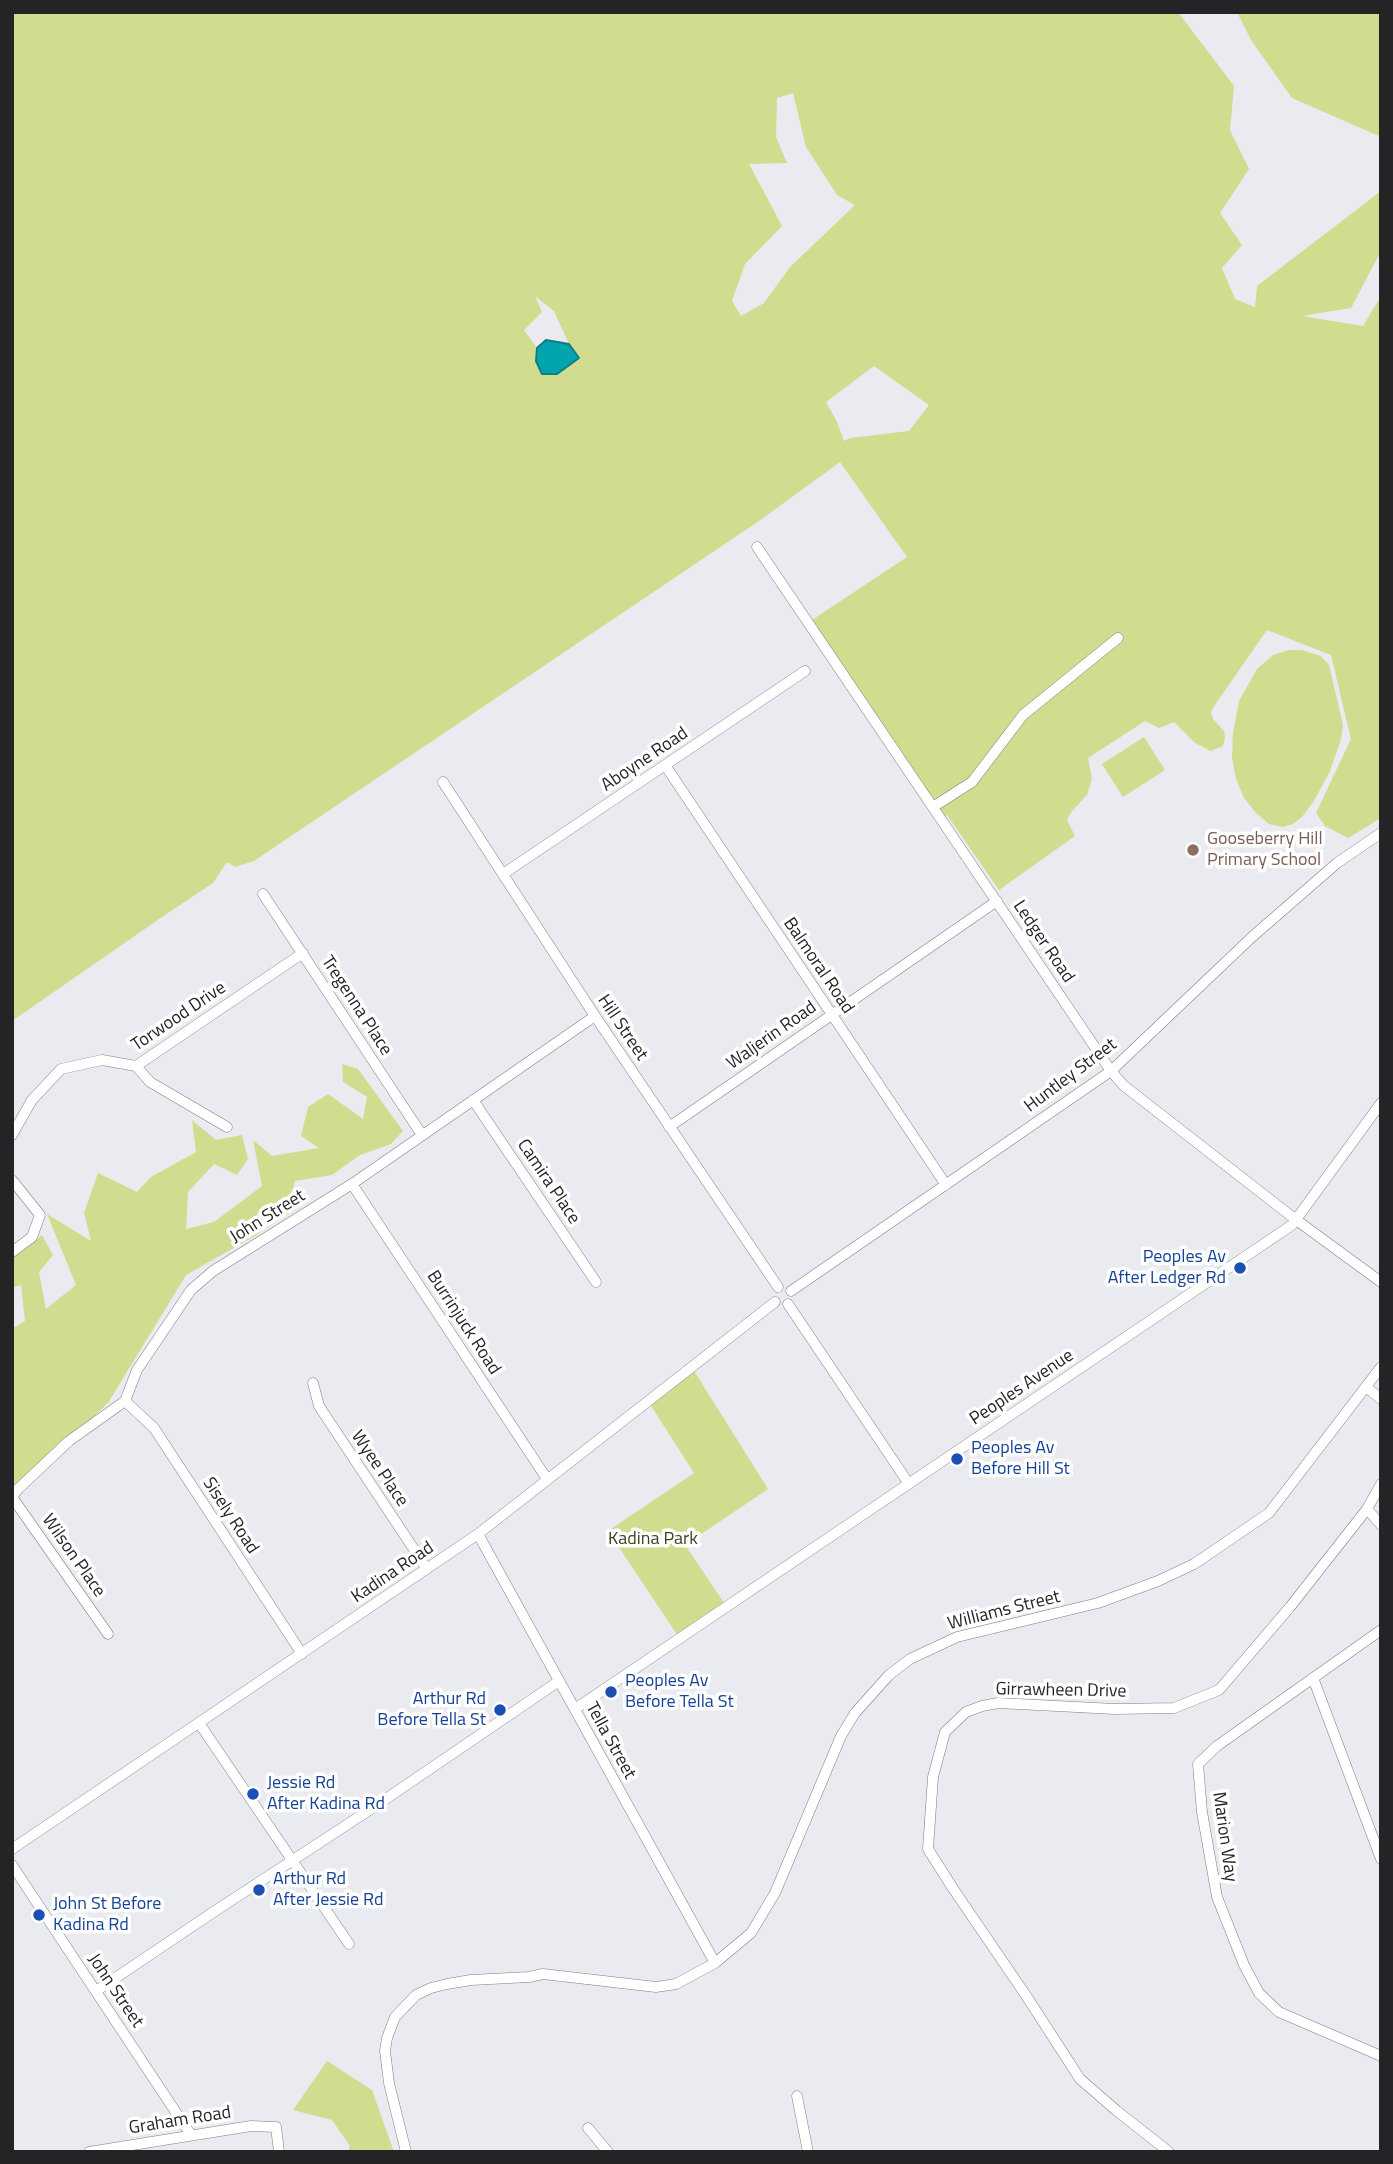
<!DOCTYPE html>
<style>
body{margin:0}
#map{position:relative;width:1393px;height:2164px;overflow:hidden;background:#eaeaf1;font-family:"Titillium Web",sans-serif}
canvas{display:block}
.frame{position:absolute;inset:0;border:14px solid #242426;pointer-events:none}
</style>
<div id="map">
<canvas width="1393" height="2164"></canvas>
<div class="frame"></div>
</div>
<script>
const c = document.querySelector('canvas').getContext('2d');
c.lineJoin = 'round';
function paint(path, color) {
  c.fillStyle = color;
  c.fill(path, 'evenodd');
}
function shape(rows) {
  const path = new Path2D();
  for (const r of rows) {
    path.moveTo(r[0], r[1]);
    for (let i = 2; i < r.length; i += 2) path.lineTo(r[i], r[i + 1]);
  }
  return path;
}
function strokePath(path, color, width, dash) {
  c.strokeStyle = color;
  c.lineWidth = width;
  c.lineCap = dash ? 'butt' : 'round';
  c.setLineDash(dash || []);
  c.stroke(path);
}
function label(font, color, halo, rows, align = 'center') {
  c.font = font + ' "Titillium Web",sans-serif';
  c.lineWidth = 7;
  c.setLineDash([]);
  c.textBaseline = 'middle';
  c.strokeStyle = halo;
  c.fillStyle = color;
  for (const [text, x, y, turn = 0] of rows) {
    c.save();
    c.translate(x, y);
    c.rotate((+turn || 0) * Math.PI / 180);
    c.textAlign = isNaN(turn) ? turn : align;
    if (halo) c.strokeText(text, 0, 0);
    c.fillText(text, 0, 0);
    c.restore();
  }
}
paint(shape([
 [12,12,1178,12,1234,86,1230,130,1249,169,1220,213,1242,245,1222,268,1235,299,1255,307,1257,286,1381,191,1381,251,1351,308,1302,316,1363,326,1381,296,1381,818,1348,838,1325,826,1316,813,1351,739,1331,655,1267,630,1214,706,1211,712,1213,719,1224,731,1225,737,1223,746,1210,751,1194,742,1174,722,1159,728,1145,721,1088,758,1092,779,1087,795,1072,811,1067,820,1075,836,999,890,947,815,942,819,809,622,907,557,840,462,759,521,254,861,235,867,227,862,213,883,162,917,12,1021],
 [793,93,806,147,837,195,855,205,790,267,764,303,741,316,732,301,745,264,782,226,749,164,787,163,776,137,777,98],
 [535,296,554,311,569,344,579,358,536,361,537,348,524,330,542,312],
 [874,366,929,405,909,431,850,438,844,441,837,422,826,402],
 [1237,12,1381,12,1381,137,1292,98,1251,40],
 [1289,650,1302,650,1321,656,1329,665,1343,725,1341,739,1330,771,1314,801,1302,817,1293,824,1283,827,1269,824,1256,813,1244,798,1236,779,1232,758,1233,733,1239,701,1257,669,1273,655],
 [1144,737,1165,770,1123,797,1102,764],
 [342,1064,358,1069,403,1131,391,1144,360,1155,332,1175,295,1181,288,1214,257,1213,260,1233,186,1275,108,1403,12,1493,12,1329,25,1321,21,1285,12,1288,12,1259,42,1235,53,1255,39,1272,46,1309,76,1285,47,1214,91,1241,84,1213,98,1173,137,1192,151,1177,196,1152,192,1120,216,1140,242,1135,248,1159,237,1175,214,1164,188,1192,186,1229,214,1222,262,1186,253,1140,272,1156,319,1148,301,1136,308,1107,328,1094,363,1119,367,1097,343,1082],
 [691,1366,768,1489,685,1545,727,1607,680,1639,608,1531,694,1473,648,1401],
 [327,2061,372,2090,394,2152,348,2152,350,2146,332,2120,293,2110]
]), '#d1dc8e');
const water = shape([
 [546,340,569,344,579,358,557,374,542,374,536,361,537,348,546,340]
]);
paint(water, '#02a4ae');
strokePath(water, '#0c7e85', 2);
const minor = shape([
 [757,547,1111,1071,1123,1085,1295,1219,1381,1282],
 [665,765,946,1185],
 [443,782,595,1016,778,1287],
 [933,807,972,782,1023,715,1118,638],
 [503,874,805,671],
 [263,894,422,1135],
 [136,1066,150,1082,227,1127],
 [473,1100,596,1282],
 [669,1127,997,901],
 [12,1135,32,1100,61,1069,102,1060,136,1066,303,953],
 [12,1180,40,1215,32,1237,12,1252],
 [352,1184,547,1479],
 [791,1291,1111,1071,1252,937,1337,863,1381,833],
 [788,1304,909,1484],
 [313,1383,319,1406,427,1569],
 [1366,1387,1381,1399],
 [125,1401,154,1428,302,1654],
 [12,1497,18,1489,69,1441,125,1401,137,1370,191,1290,213,1271,352,1184,595,1016],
 [12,1497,108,1634],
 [1367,1509,1381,1525],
 [478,1534,715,1963],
 [1381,1630,1217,1746,1198,1764,1202,1812,1217,1897,1244,1965,1259,1993,1279,2012,1381,2056],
 [1313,1678,1381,1859],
 [575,1709,1292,1225,1381,1103],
 [199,1723,349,1944],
 [12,1849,478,1534,775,1302],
 [12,1865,191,2135],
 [96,1991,212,1913,374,1807,559,1681],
 [797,2096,808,2152],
 [588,2128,608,2152],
 [89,2152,251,2126,276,2127,279,2152],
 [406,2152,389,2083,385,2051,387,2038,395,2017,416,1995,431,1988,447,1984,471,1980,529,1977,543,1974,656,1987,676,1984,715,1963,751,1933,775,1893,841,1736,855,1713,889,1675,910,1659,957,1637,1098,1603,1158,1581,1194,1564,1269,1513,1381,1367],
 [1169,2152,1117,2111,1080,2079,1027,1997,952,1887,928,1849,933,1777,945,1732,966,1712,982,1706,998,1703,1115,1709,1174,1708,1219,1690,1290,1607,1367,1509,1381,1484]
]);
strokePath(minor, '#7e7e84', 11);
strokePath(minor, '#fff', 10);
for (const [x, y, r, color] of [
 [1193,850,7,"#8d6e63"],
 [1240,1268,7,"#1a4fb4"],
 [957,1459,7,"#1a4fb4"],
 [611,1692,7,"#1a4fb4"],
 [500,1710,7,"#1a4fb4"],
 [253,1794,7,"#1a4fb4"],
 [259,1890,7,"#1a4fb4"],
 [39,1915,7,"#1a4fb4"]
]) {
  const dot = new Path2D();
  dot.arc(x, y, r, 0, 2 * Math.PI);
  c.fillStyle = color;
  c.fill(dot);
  strokePath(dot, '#fff', 2.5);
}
label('18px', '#242426', '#fff', [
 ["Aboyne Road",645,760,-34],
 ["Ledger Road",1043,942,56],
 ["Balmoral Road",818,966,56],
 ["Tregenna Place",356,1006,57],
 ["Torwood Drive",179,1017,-34],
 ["Hill Street",622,1028,56],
 ["Waljerin Road",772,1036,-35],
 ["Huntley Street",1071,1076,-37],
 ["Camira Place",548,1182,56],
 ["John Street",268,1217,-32],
 ["Burrinjuck Road",463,1323,57],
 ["Peoples Avenue",1022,1388,-34],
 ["Wyee Place",379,1469,56],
 ["Sisely Road",230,1516,57],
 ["Wilson Place",73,1556,55],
 ["Kadina Road",393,1573,-34],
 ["Williams Street",1004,1611,-14],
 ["Girrawheen Drive",1061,1691,1],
 ["Tella Street",610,1741,61],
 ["Marion Way",1224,1837,82],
 ["John Street",115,1991,56],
 ["Graham Road",180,2121,-9]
]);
label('18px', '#785e54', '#fff', [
 ["Gooseberry Hill",1207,840],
 ["Primary School",1207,861]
], 'left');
label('18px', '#164399', '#fff', [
 ["Peoples Av",1226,1258,"right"],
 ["After Ledger Rd",1226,1279,"right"],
 ["Peoples Av",971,1449],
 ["Before Hill St",971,1470],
 ["Peoples Av",625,1682],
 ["Before Tella St",625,1703],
 ["Arthur Rd",486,1700,"right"],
 ["Before Tella St",486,1721,"right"],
 ["Jessie Rd",267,1784],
 ["After Kadina Rd",267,1805],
 ["Arthur Rd",273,1880],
 ["After Jessie Rd",273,1901],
 ["John St Before",53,1905],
 ["Kadina Rd",53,1926]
], 'left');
label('18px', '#3d411d', '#fff', [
 ["Kadina Park",653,1540]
]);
</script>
